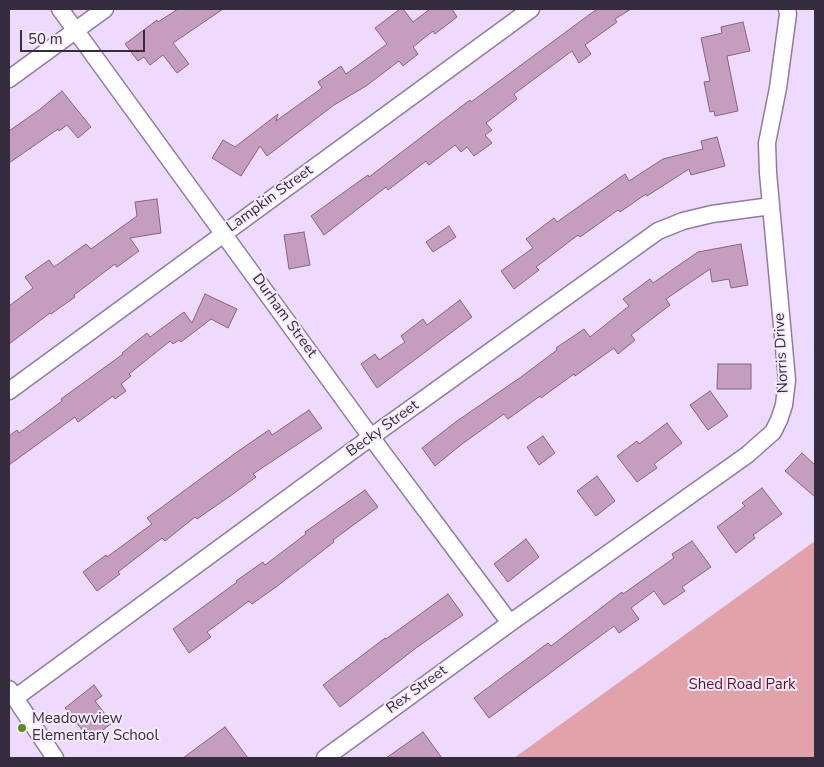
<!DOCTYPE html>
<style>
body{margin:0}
#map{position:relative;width:824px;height:767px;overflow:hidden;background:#eddafd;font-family:"Nunito Sans",sans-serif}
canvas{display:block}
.frame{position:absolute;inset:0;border:10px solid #352c3d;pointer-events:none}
.scale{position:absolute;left:20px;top:30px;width:125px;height:22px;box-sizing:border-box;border:2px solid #352c3d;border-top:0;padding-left:6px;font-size:15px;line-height:18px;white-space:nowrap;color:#352c3d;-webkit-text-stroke:4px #f5ebfd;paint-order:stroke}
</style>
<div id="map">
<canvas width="824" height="767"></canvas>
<div class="frame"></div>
<div class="scale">50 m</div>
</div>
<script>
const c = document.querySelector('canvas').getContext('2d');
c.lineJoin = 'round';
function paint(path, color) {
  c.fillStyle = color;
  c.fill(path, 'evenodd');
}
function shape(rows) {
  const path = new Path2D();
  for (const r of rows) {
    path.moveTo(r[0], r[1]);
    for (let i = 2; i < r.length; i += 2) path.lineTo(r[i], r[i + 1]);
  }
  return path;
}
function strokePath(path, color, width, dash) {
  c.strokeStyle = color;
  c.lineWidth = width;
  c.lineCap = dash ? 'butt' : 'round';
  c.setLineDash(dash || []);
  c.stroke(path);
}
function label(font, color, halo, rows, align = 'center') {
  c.font = font + ' "Nunito Sans",sans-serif';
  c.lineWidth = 4;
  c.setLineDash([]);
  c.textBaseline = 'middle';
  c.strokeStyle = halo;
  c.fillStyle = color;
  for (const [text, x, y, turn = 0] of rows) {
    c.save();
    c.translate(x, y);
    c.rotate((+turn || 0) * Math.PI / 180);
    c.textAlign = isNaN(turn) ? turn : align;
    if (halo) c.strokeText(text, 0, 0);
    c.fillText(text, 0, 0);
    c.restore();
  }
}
paint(shape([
 [815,541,815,758,514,758]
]), '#e1a2aa');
const building = shape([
 [178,9,223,9,173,43,189,64,177,73,163,55,150,65,144,57,138,61,125,44,157,20,158,22,178,9],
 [400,9,403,9,413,22,430,9,452,9,457,17,435,34,433,31,413,47,418,54,403,66,399,61,366,86,334,105,267,156,260,146,241,176,212,158,223,140,235,147,278,114,276,121,322,88,318,82,341,66,346,74,387,44,375,28,400,9],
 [597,9,631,9,615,19,617,22,585,45,591,54,579,63,572,51,514,94,517,99,486,123,492,130,485,135,492,143,474,156,467,147,461,152,455,145,429,165,426,161,388,190,386,187,324,235,311,216,368,175,369,177,470,100,471,102,597,9],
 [743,22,750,51,727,56,738,111,715,116,714,111,710,112,704,82,710,81,701,38,722,33,721,27,743,22],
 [62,91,91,127,78,138,67,125,59,131,58,129,9,163,9,131,39,110,62,91],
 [717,137,725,166,691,175,689,169,647,196,646,194,620,212,618,210,580,237,578,235,536,267,539,270,514,289,501,271,533,248,526,239,554,218,557,222,625,174,629,181,663,159,703,149,701,141,717,137],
 [157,199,161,233,130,238,139,251,117,267,115,264,74,295,75,297,51,314,50,313,9,344,9,306,33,288,25,277,49,260,54,267,86,244,91,249,137,216,135,202,157,199],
 [449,226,456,237,433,252,426,242,449,226],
 [304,232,310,265,289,269,284,235,304,232],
 [741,244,748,285,731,288,729,279,712,282,710,269,666,299,670,305,631,335,635,340,618,354,614,348,575,376,574,374,541,398,540,396,508,419,504,414,462,444,435,466,422,448,457,421,521,377,557,350,556,348,584,329,590,337,629,306,623,299,650,279,653,283,698,252,741,244],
 [205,294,237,309,228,328,211,319,181,342,179,340,173,344,170,341,129,374,131,376,121,384,126,391,115,399,113,396,78,422,75,417,9,465,9,436,17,430,19,433,62,401,61,399,123,354,122,353,147,333,150,337,184,312,192,323,205,294],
 [460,300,472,317,377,388,361,364,375,354,379,360,405,342,401,336,423,319,427,325,460,300],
 [718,364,751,364,751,389,717,389,718,364],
 [710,391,728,416,708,430,690,405,710,391],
 [309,410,322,428,253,474,256,477,233,494,197,519,195,517,165,541,162,538,118,572,120,574,97,591,83,572,106,555,107,557,152,524,147,518,237,452,269,430,272,435,309,410],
 [667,423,682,443,654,464,657,468,637,482,617,456,637,441,639,444,667,423],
 [543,436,555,453,539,465,527,447,543,436],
 [802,453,815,465,815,497,785,471,802,453],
 [597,476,615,501,596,516,577,491,597,476],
 [762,488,782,514,753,535,755,538,736,553,717,527,745,506,742,503,762,488],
 [365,490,378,507,333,540,334,542,276,587,252,604,249,601,207,632,211,637,189,653,173,629,237,582,236,581,263,562,265,565,306,534,305,532,365,490],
 [526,539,539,557,508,582,494,564,526,539],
 [692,541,711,567,682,587,685,591,664,605,654,591,631,608,639,619,619,633,614,626,489,718,474,698,548,643,551,646,622,592,623,594,674,558,672,554,692,541],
 [448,594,463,615,416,648,340,707,323,685,385,638,386,639,448,594],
 [94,685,102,696,95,701,112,723,90,740,65,708,94,685],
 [225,727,248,758,183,758,225,727],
 [423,732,442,758,386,758,423,732]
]);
paint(building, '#c49dbf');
strokePath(building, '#876383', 1);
const minor = shape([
 [60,9,371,437,510,623],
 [9,79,105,9],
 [9,391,531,9],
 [9,689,55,758],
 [15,698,371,437,658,231,683,221,712,214,771,206],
 [325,758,510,623,747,455,773,432,779,420,784,405,787,380,768,173,767,143,778,88,788,14,787,9]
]);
strokePath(minor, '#917aa3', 19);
strokePath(minor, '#fff', 16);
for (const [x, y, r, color] of [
 [22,728,5,"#5d8b1d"]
]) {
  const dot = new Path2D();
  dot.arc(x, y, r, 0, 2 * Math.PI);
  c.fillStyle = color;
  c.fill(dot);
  strokePath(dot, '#f5ebfd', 2);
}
label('15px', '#352c3d', '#f5ebfd', [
 ["Lampkin Street",270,199,-36],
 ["Durham Street",284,316,54],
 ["Norris Drive",782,353,-93],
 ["Becky Street",383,429,-36],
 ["Rex Street",417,690,-36]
]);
label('15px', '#660b27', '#f5ebfd', [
 ["Shed Road Park",742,685]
]);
label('15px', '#352c3d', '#f5ebfd', [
 ["Meadowview",32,719],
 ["Elementary School",32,736]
], 'left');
</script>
